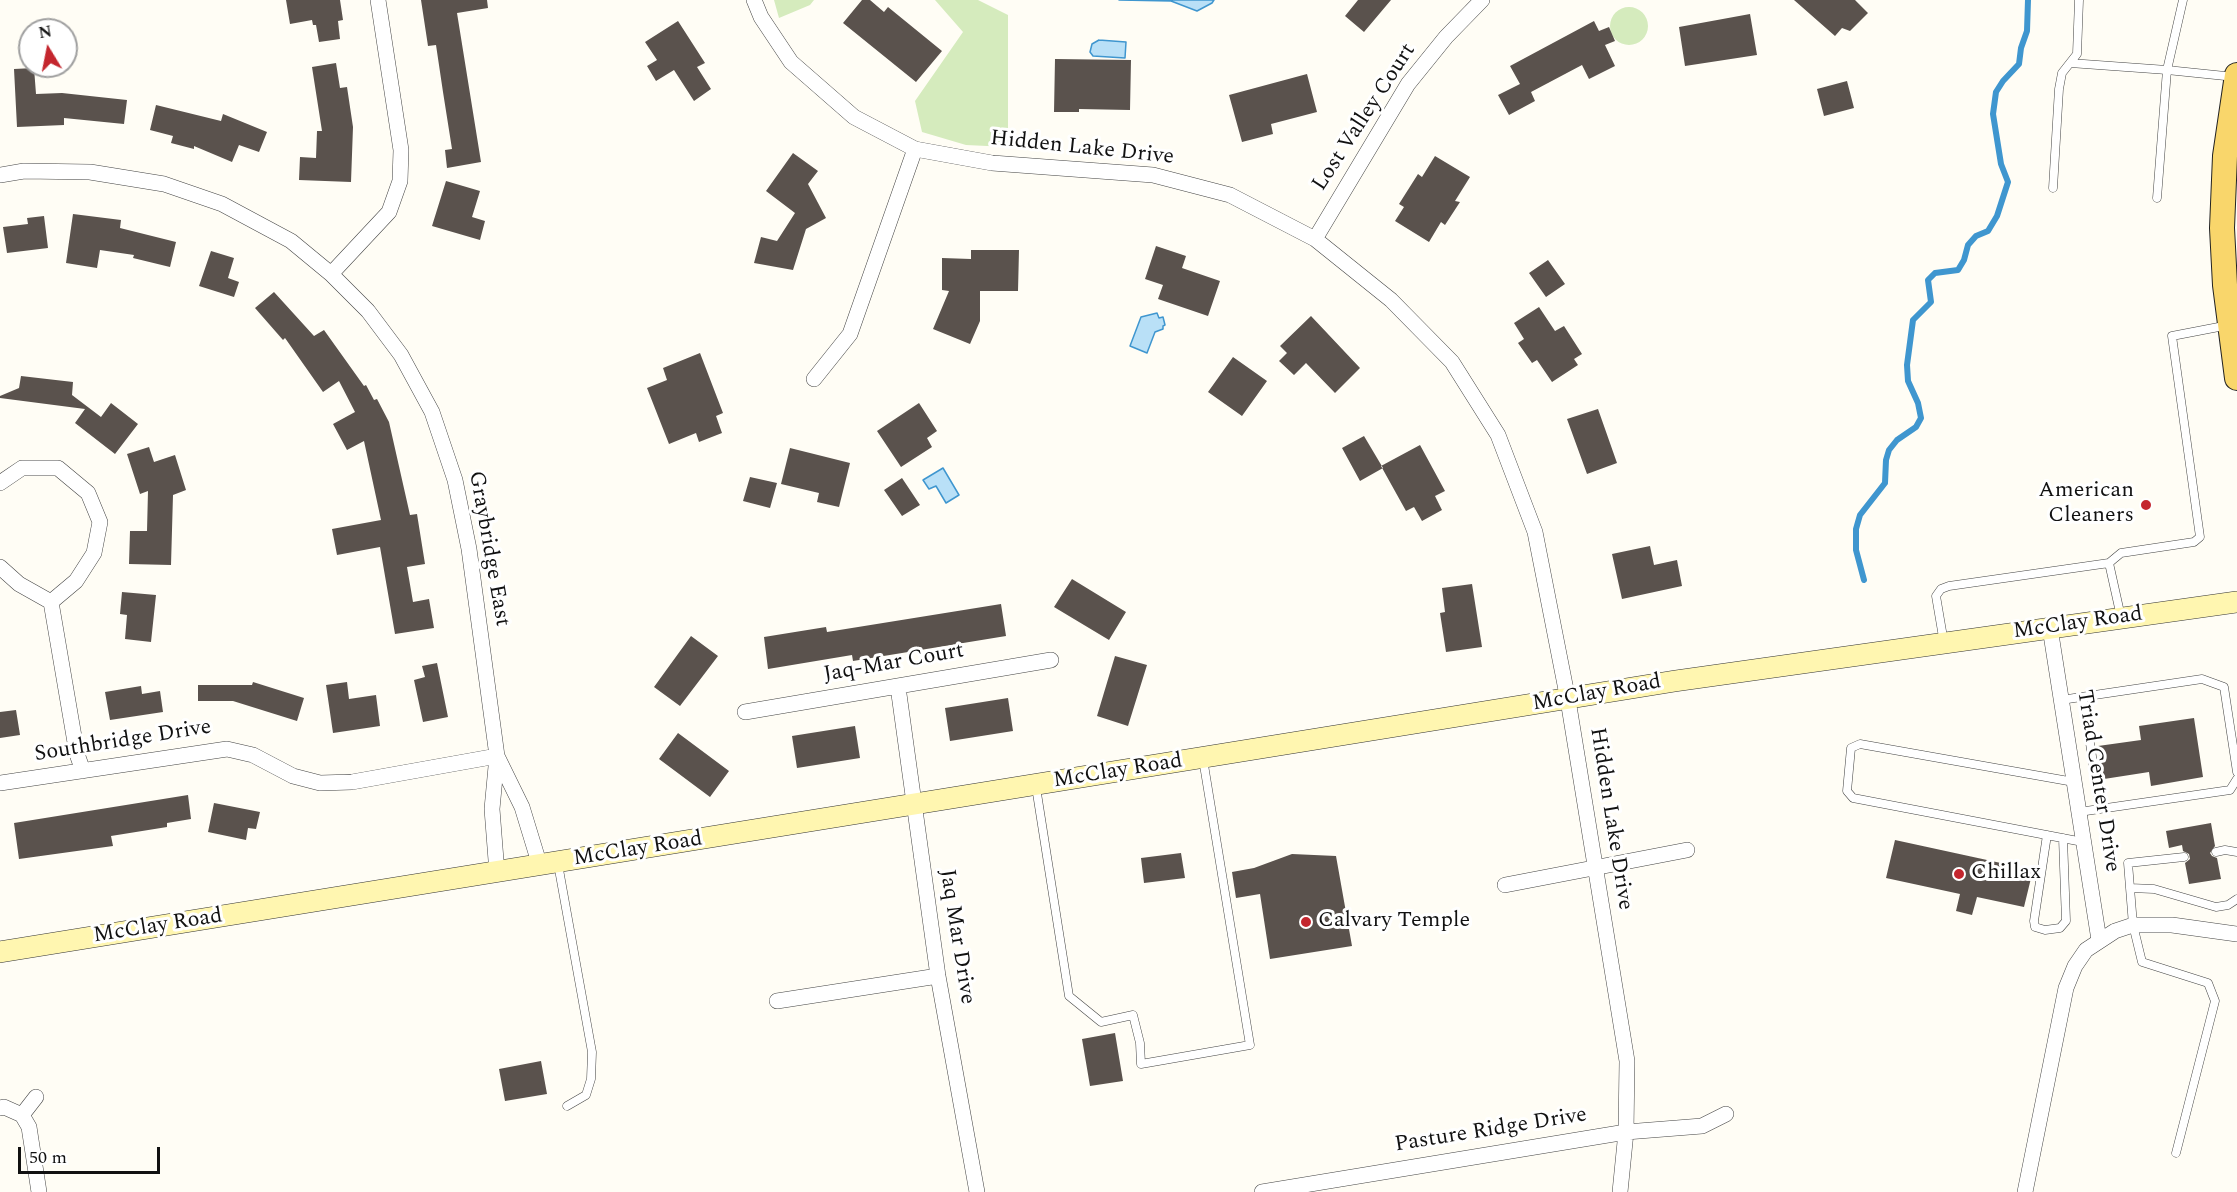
<!DOCTYPE html>
<style>
body{margin:0}
#map{position:relative;width:2237px;height:1192px;overflow:hidden;background:#fffdf5;font-family:Spectral,serif}
canvas{display:block}
.north{position:absolute;left:18px;top:18px;width:60px;height:60px;box-sizing:border-box;background:#fff;border:2px solid #a0a0a0;border-radius:50%;rotate:350deg;font-size:16px;font-weight:700;line-height:24px;text-align:center;color:#111}
.north::after{content:'';display:block;margin:auto;width:21px;height:27px;background:#c4262e;clip-path:polygon(50% 0,100% 100%,50% 72%,0 100%)}
.scale{position:absolute;left:18px;top:1147px;width:142px;height:27px;box-sizing:border-box;border:3px solid #111;border-top:0;padding-left:8px;font-size:18px;line-height:21px;white-space:nowrap;color:#111;-webkit-text-stroke:4px #fff;paint-order:stroke}
</style>
<div id="map">
<canvas width="2237" height="1192"></canvas>
<div class="north">N</div>
<div class="scale">50 m</div>
</div>
<script>
const c = document.querySelector('canvas').getContext('2d');
c.lineJoin = 'round';
function paint(path, color) {
  c.fillStyle = color;
  c.fill(path, 'evenodd');
}
function shape(rows) {
  const path = new Path2D();
  for (const r of rows) {
    if (r.length === 3) {
      path.moveTo(r[0] + r[2], r[1]);
      path.arc(r[0], r[1], r[2], 0, 2 * Math.PI);
      continue;
    }
    path.moveTo(r[0], r[1]);
    for (let i = 2; i < r.length; i += 2) path.lineTo(r[i], r[i + 1]);
  }
  return path;
}
function strokePath(path, color, width, dash) {
  c.strokeStyle = color;
  c.lineWidth = width;
  c.lineCap = dash ? 'butt' : 'round';
  c.setLineDash(dash || []);
  c.stroke(path);
}
function label(font, color, halo, rows, align = 'center') {
  c.font = font + ' Spectral,serif';
  c.lineWidth = 6;
  c.setLineDash([]);
  c.textBaseline = 'middle';
  c.strokeStyle = halo;
  c.fillStyle = color;
  for (const [text, x, y, turn = 0] of rows) {
    c.save();
    c.translate(x, y);
    c.rotate((+turn || 0) * Math.PI / 180);
    c.textAlign = isNaN(turn) ? turn : align;
    if (halo) c.strokeText(text, 0, 0);
    c.fillText(text, 0, 0);
    c.restore();
  }
}
paint(shape([
 [774,0,814,0,810,5,779,18],
 [935,0,978,0,1008,15,1008,147,966,145,922,132,915,101,963,32],
 [1629,26,19]
]), '#d5ebbd');
const water = shape([
 [1119,0,1214,0,1212,3,1197,11,1171,1,1119,0],
 [1099,40,1126,42,1125,58,1093,56,1090,52,1092,44,1099,40],
 [1157,313,1159,318,1163,317,1165,325,1163,326,1163,329,1155,332,1147,353,1130,346,1141,317,1157,313],
 [943,468,959,495,946,503,936,486,929,489,923,480,943,468]
]);
paint(water, '#b9e0f7');
strokePath(water, '#3f96cf', 1.5);
strokePath(shape([
 [1864,580,1856,550,1856,529,1860,515,1885,483,1886,460,1889,450,1897,440,1916,427,1921,418,1918,403,1908,381,1907,365,1913,320,1931,302,1928,280,1935,273,1958,270,1964,260,1968,245,1976,236,1988,231,1997,216,2008,182,2001,164,1993,114,1996,92,2003,81,2019,64,2021,48,2027,31,2028,0]
]), '#3f96cf', 6);
paint(shape([
 [286,0,340,0,343,20,338,21,340,39,319,42,316,25,313,25,312,20,290,24],
 [421,0,487,0,488,8,457,13,481,162,447,168,445,150,452,149,443,92,436,45,428,46],
 [862,0,870,0,884,12,888,7,942,51,916,82,843,23],
 [1358,0,1391,0,1364,32,1345,16],
 [1794,0,1855,0,1868,13,1850,31,1842,28,1835,36],
 [1750,14,1757,55,1685,66,1679,27],
 [678,21,705,63,697,67,711,89,694,101,674,70,656,81,647,66,657,60,645,42],
 [1594,21,1599,31,1609,27,1615,41,1605,45,1615,66,1589,79,1582,65,1531,92,1535,101,1509,115,1498,95,1520,84,1510,66],
 [1055,59,1131,60,1130,110,1079,109,1079,112,1054,112],
 [336,63,340,88,347,87,353,127,351,182,299,180,300,157,316,158,317,131,322,131,312,67],
 [34,68,36,94,62,93,127,100,124,124,64,118,64,125,17,127,14,69],
 [1307,74,1317,112,1271,124,1273,134,1242,142,1229,95],
 [1847,81,1854,108,1824,116,1817,89],
 [156,105,221,121,223,114,267,132,259,152,239,145,232,162,194,146,194,149,171,143,173,136,150,130],
 [793,153,818,171,808,184,826,218,806,229,793,270,754,263,761,237,777,241,795,213,766,191],
 [1435,156,1470,177,1455,201,1460,202,1445,225,1441,222,1429,242,1395,221,1404,207,1399,204,1418,174,1422,177],
 [446,181,480,191,472,217,485,221,480,240,432,226],
 [73,214,121,220,120,228,176,242,170,267,133,258,134,255,100,250,97,268,66,263],
 [44,216,48,248,7,253,3,227,28,224,27,218],
 [1156,246,1186,256,1182,268,1220,281,1208,316,1158,299,1163,285,1145,279],
 [971,250,1019,250,1018,291,980,291,980,321,970,344,933,329,949,291,942,290,942,258,971,259],
 [211,251,234,258,228,278,239,282,234,297,199,286],
 [1548,260,1565,284,1546,297,1529,273],
 [274,292,314,336,324,330,364,386,366,385,374,400,377,399,389,422,410,515,417,514,425,564,407,567,413,602,429,599,434,628,395,634,380,547,337,555,332,529,381,520,364,441,347,450,333,424,355,412,339,381,323,392,285,338,283,340,255,308],
 [1539,307,1555,331,1564,326,1582,354,1574,359,1578,365,1552,382,1537,360,1532,363,1518,343,1524,339,1514,323],
 [1311,316,1360,368,1335,393,1306,363,1294,375,1279,361,1287,353,1280,346],
 [700,353,723,413,716,416,722,433,699,442,696,433,669,444,647,388,667,380,663,368],
 [1233,357,1267,381,1242,416,1208,392],
 [21,376,73,382,72,395,101,417,111,403,138,424,115,454,75,423,85,409,0,398,0,396,19,388],
 [919,403,937,431,927,438,932,447,901,467,877,431],
 [1598,409,1617,463,1587,474,1567,419],
 [1364,436,1383,468,1360,481,1342,448],
 [1420,445,1445,491,1435,496,1442,510,1422,521,1414,507,1406,511,1381,466],
 [149,447,154,462,175,455,186,490,173,495,171,565,129,564,130,531,147,531,148,491,140,494,127,454],
 [790,448,850,463,839,507,817,502,819,493,781,484],
 [750,477,777,483,770,508,743,501],
 [902,478,920,505,902,516,884,490],
 [1650,546,1654,565,1677,560,1682,586,1622,599,1612,554],
 [1072,579,1126,612,1109,640,1054,607],
 [1472,584,1482,647,1446,652,1440,613,1445,612,1442,588],
 [122,592,156,595,151,642,125,639,127,615,120,614],
 [1001,604,1006,636,853,661,852,655,768,669,764,637,826,627,827,632],
 [691,636,718,656,680,706,654,687],
 [1115,656,1147,665,1128,726,1097,716],
 [437,663,448,717,423,722,414,680,425,677,422,666],
 [253,682,304,698,297,721,233,701,198,701,198,685,252,685],
 [347,682,349,699,376,695,380,726,333,733,326,685],
 [141,686,142,694,160,691,163,712,110,720,105,692],
 [1008,698,1013,731,950,741,945,708],
 [16,710,20,735,0,738,0,712],
 [2194,718,2203,777,2151,786,2149,772,2104,779,2098,746,2141,740,2139,726],
 [855,726,860,758,797,768,792,736],
 [678,733,729,771,710,797,659,759],
 [188,795,191,819,167,823,167,827,111,836,113,846,19,859,14,823],
 [214,803,260,812,256,829,248,828,246,840,208,832],
 [2211,823,2215,846,2210,853,2212,856,2217,858,2221,879,2189,884,2185,863,2190,859,2189,854,2183,851,2182,845,2169,848,2166,831],
 [1895,840,2033,870,2024,907,1977,897,1972,915,1956,911,1960,894,1886,878],
 [1181,853,1185,878,1144,883,1141,858],
 [1292,854,1336,856,1352,946,1270,959,1260,894,1236,898,1232,872,1254,868],
 [1115,1033,1123,1081,1090,1086,1082,1039],
 [541,1061,547,1094,505,1101,499,1069]
]), '#5a524d');
const lane = shape([
 [2183,0,2167,70,2235,77],
 [2070,63,2167,70,2157,198],
 [2053,188,2059,89,2062,73,2077,54,2079,0],
 [2121,617,2109,563,2121,553,2194,542,2200,537,2172,336,2229,325],
 [1944,643,1936,596,1941,589,1949,586,2109,563],
 [2083,697,2100,809],
 [2061,700,2202,679,2224,687,2237,772],
 [2074,782,1860,744,1851,748,1847,791,1853,798,2083,842],
 [1036,787,1069,996,1101,1022,1133,1015,1140,1043,1141,1064,1250,1045,1203,759],
 [2079,812,2230,790,2237,779],
 [2047,835,2034,921,2035,927,2045,930,2060,928,2066,921,2063,838],
 [2216,852,2225,850,2237,852],
 [558,864,592,1052,591,1079,586,1095,567,1106],
 [2130,888,2154,889,2216,907,2228,905,2237,899],
 [2176,1153,2215,1001,2208,983,2142,962,2133,925,2128,863,2184,857]
]);
const street = shape([
 [754,0,761,17,791,62,854,117,915,149,992,163,1153,175,1230,195,1315,239,1391,300,1452,362,1498,435,1535,532,1568,700,1627,1061,1626,1132,1620,1192],
 [0,175,24,171,90,172,164,184,222,204,291,241,331,274,368,311,401,355,432,412,455,480,469,549,497,756,492,809,497,873],
 [1315,239,1408,84,1446,37,1482,0],
 [331,274,389,212,400,181,401,150,378,0],
 [814,379,850,334,915,149],
 [0,483,22,468,58,468,88,493,100,522,94,553,76,581,51,602],
 [0,567,19,584,51,602],
 [51,602,77,754,83,771],
 [2050,628,2099,940],
 [898,687,938,976,977,1192],
 [745,712,1051,660],
 [497,756,522,807,540,866],
 [0,783,227,749,253,755,293,776,320,783,352,782,497,756],
 [1505,885,1687,850],
 [777,1001,938,976],
 [0,1108,4,1107,22,1115,29,1127,39,1192],
 [22,1115,36,1097],
 [1262,1192,1626,1132,1702,1126,1726,1114],
 [2025,1192,2066,988,2075,966,2086,950,2115,931,2133,925,2172,925,2237,934]
]);
const secondary = shape([
 [0,952,1675,681,2237,602]
]);
const primary = shape([
 [2237,75,2225,156,2222,228,2225,285,2237,378]
]);
strokePath(lane, '#444', 9);
strokePath(street, '#444', 16);
strokePath(secondary, '#333', 22);
strokePath(primary, '#222', 26);
strokePath(lane, '#fff', 8);
strokePath(street, '#fff', 15);
strokePath(secondary, '#fff6b0', 21);
strokePath(primary, '#f9d66b', 24);
for (const [x, y, r, color] of [
 [2146,505,6,"#c4262e"],
 [1959,874,6,"#c4262e"],
 [1306,922,6,"#c4262e"]
]) {
  const dot = new Path2D();
  dot.arc(x, y, r, 0, 2 * Math.PI);
  c.fillStyle = color;
  c.fill(dot);
  strokePath(dot, '#fff', 2);
}
label('22px', '#111', '#fff', [
 ["Lost Valley Court",1365,118,-57],
 ["Hidden Lake Drive",1082,149,6],
 ["Graybridge East",488,549,80],
 ["McClay Road",2078,624,-8],
 ["Jaq-Mar Court",894,664,-10],
 ["McClay Road",1597,694,-10],
 ["Southbridge Drive",123,742,-9],
 ["McClay Road",1118,772,-9],
 ["Triad Center Drive",2097,781,81],
 ["Hidden Lake Drive",1610,819,81],
 ["McClay Road",638,850,-9],
 ["McClay Road",158,927,-9],
 ["Jaq Mar Drive",956,937,81],
 ["Pasture Ridge Drive",1491,1131,-9]
]);
label('22px', '#111', '#fff', [
 ["American",2134,492,"right"],
 ["Cleaners",2134,517,"right"],
 ["Chillax",1971,874],
 ["Calvary Temple",1318,922]
], 'left');
</script>
